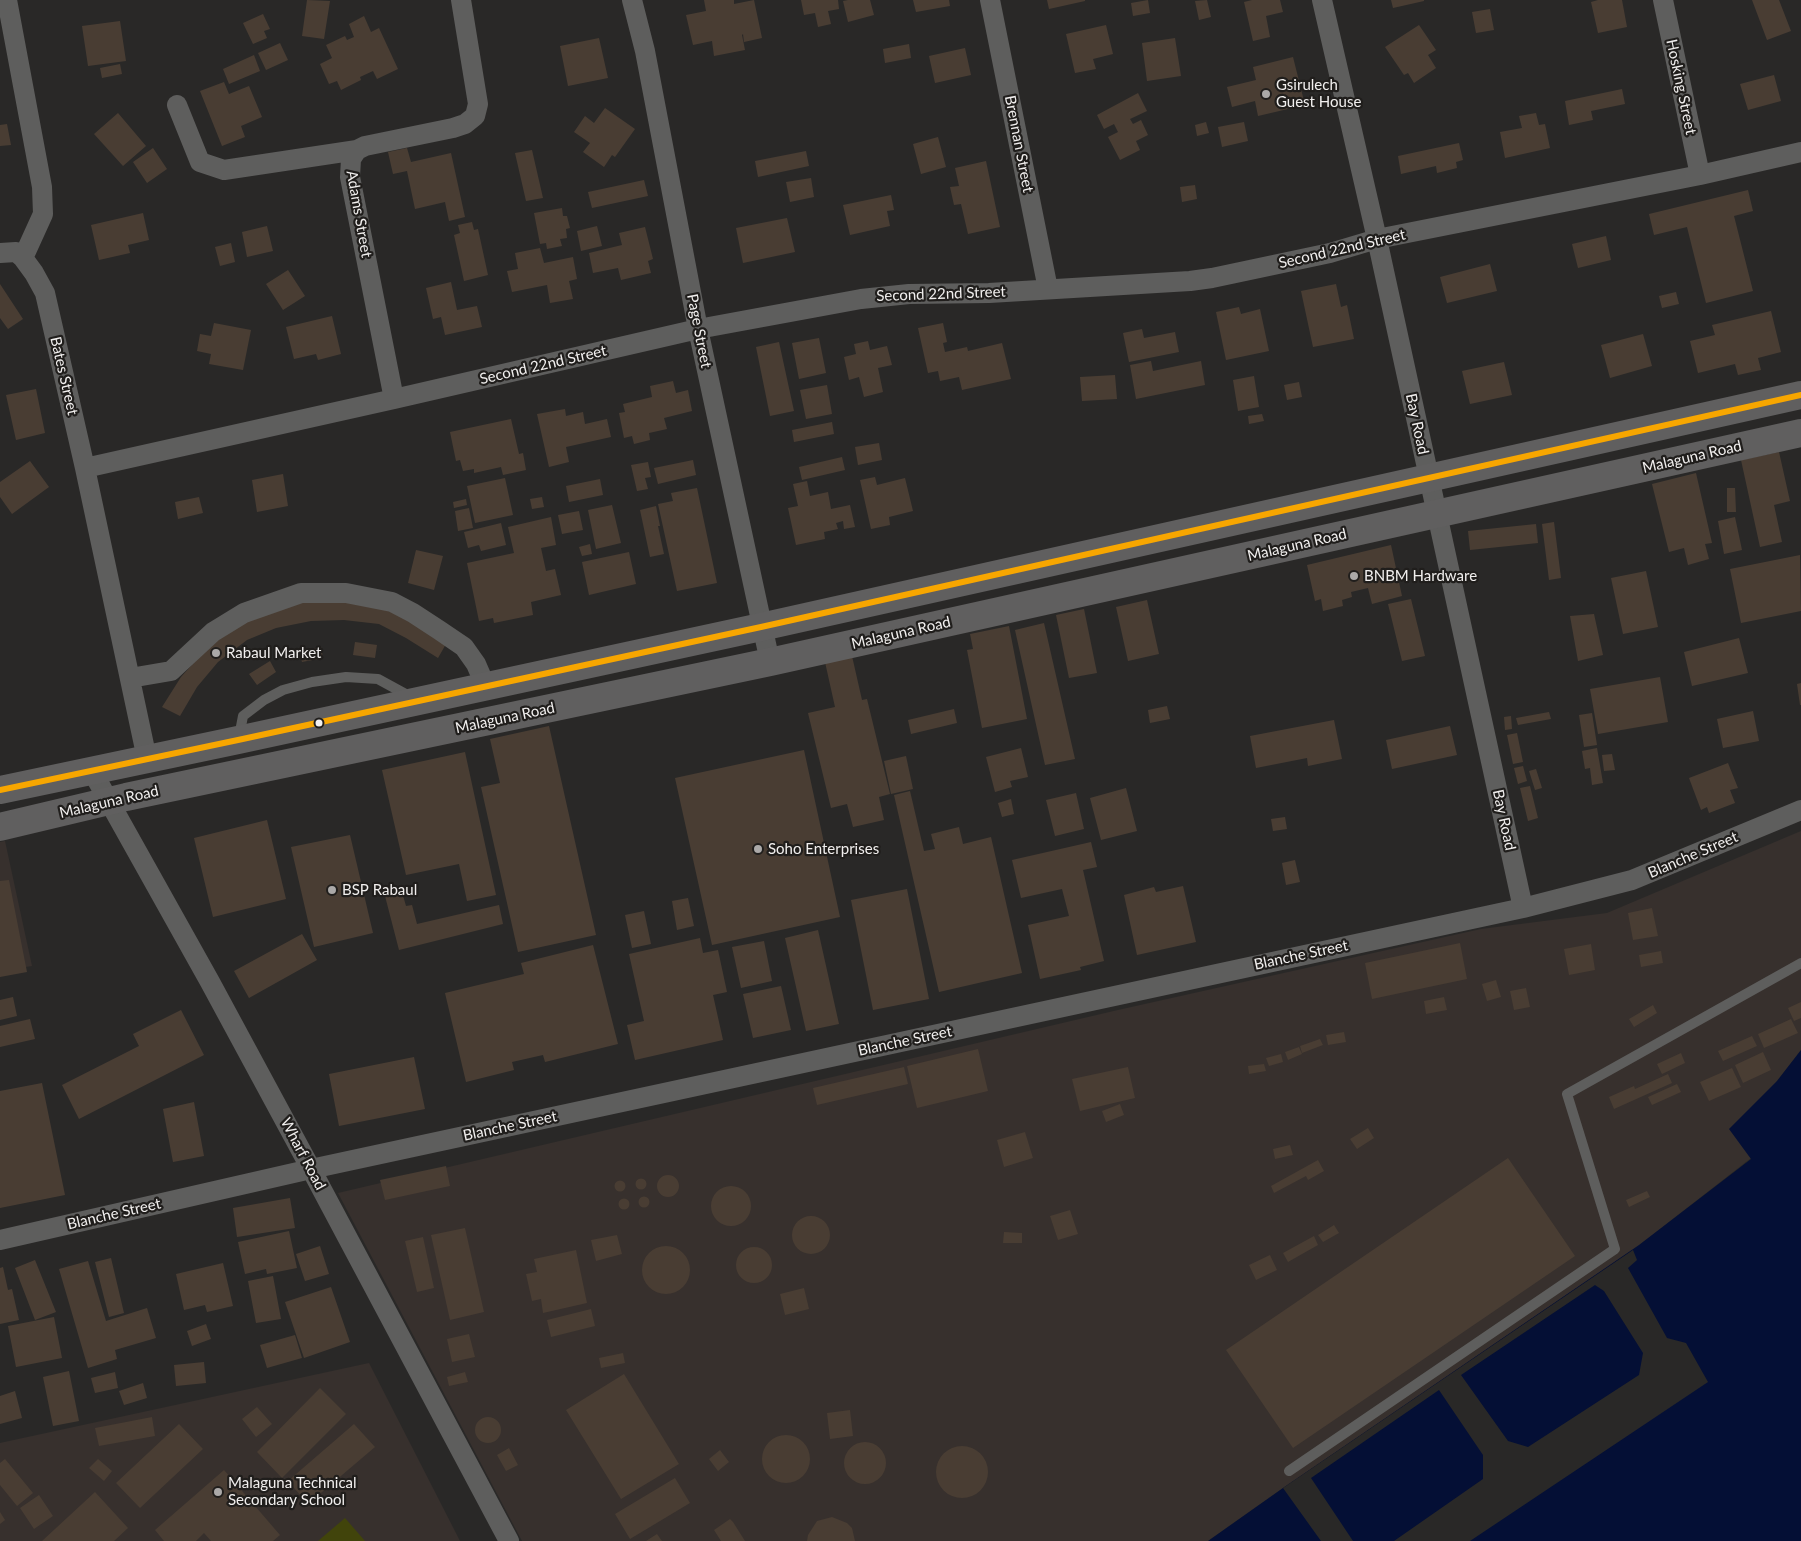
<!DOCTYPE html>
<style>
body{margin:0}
canvas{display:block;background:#292827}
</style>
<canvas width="1801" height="1541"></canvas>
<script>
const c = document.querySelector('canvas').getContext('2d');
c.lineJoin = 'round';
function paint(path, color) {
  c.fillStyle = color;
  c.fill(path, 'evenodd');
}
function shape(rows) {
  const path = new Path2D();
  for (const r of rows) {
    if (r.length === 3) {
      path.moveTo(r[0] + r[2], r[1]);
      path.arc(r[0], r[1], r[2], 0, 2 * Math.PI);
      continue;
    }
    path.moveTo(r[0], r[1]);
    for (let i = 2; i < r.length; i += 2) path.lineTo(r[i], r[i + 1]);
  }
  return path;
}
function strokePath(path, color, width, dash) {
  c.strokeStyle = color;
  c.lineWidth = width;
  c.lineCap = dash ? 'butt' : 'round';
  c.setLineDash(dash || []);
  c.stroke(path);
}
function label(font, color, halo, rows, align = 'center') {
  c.font = font + ' Lato,sans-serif';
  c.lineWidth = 4.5;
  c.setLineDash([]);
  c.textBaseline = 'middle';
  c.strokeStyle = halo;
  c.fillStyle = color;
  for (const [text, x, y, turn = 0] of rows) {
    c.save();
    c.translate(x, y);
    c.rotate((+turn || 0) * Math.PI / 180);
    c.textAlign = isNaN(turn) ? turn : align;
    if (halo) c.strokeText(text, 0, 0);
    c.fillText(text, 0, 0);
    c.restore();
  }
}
paint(shape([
 [1801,831,1801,1050,1777,1081,1751,1158,1633,1250,1283,1488,1208,1541,522,1541,338,1193,1118,1010,1481,929,1607,913],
 [5,841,32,966,0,971,0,842],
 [369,1363,460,1541,0,1541,0,1443]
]), '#37302d');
paint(shape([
 [345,1518,365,1541,318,1541]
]), '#41440b');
paint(shape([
 [1801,1050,1801,1541,1208,1541,1283,1488,1639,1245,1751,1159,1729,1129,1777,1081]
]), '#040f35');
paint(shape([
 [1633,1250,1637,1260,1628,1268,1667,1338,1686,1343,1708,1382,1470,1541,1394,1541,1483,1479,1483,1455,1439,1390,1311,1478,1353,1541,1321,1541,1283,1488],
 [1595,1285,1604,1291,1643,1353,1639,1375,1528,1447,1508,1441,1461,1375]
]), '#292827');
paint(shape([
 [307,0,330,1,324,39,302,36],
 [704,0,734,0,734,4,754,0,762,38,744,42,743,34,742,35,745,50,714,56,712,41,693,45,686,15,706,11],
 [801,0,838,0,839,9,828,11,831,24,818,27,815,13,804,15],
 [848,0,870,0,874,15,848,22,843,1],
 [913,0,949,0,950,6,916,12],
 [1047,0,1085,0,1085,1,1049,9],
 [1148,0,1150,13,1133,16,1131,3],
 [1207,0,1211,17,1199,20,1195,1],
 [1252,0,1280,0,1283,12,1266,16,1270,37,1253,41,1244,2],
 [1391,0,1424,0,1424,1,1393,8],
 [1598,0,1622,0,1627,27,1598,33,1591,2],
 [1752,0,1779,0,1791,31,1767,40],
 [1490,9,1494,30,1476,33,1472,12],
 [263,14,270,29,264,31,267,38,253,44,243,23],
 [364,16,371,32,379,28,398,69,377,79,373,71,360,77,361,80,341,90,337,81,329,84,320,64,332,58,326,45,345,36,347,40,354,37,349,24],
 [120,21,126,61,88,66,82,26],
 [1106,25,1113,54,1093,59,1096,69,1075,73,1066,34],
 [1419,25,1436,50,1428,55,1436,68,1414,83,1408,73,1404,75,1385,47],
 [599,38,608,78,568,86,560,46],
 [1175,38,1181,76,1147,81,1142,43],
 [280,43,288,60,266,70,258,53],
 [909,44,911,58,885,63,883,49],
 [965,48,971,75,935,83,929,56],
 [254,55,260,71,229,84,223,69],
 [1293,57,1305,105,1258,116,1255,101,1232,107,1227,87,1256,80,1253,67],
 [120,64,122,74,102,78,100,68],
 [1774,75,1781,101,1748,110,1740,84],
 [224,82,229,94,249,86,262,117,241,126,245,137,222,146,200,91],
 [1622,89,1625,104,1591,111,1593,120,1569,125,1565,101],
 [1138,93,1147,111,1130,119,1133,124,1141,120,1148,135,1136,141,1140,150,1120,160,1108,137,1118,132,1114,124,1104,129,1097,115],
 [605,108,635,129,615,157,612,155,604,167,583,152,590,143,574,132,585,116,594,123],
 [118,113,146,146,123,166,94,134],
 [1536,113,1539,125,1545,124,1550,148,1505,158,1500,132,1522,128,1519,116],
 [1206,122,1209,133,1197,136,1195,125],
 [1244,122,1248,141,1222,147,1218,127],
 [7,124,11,145,0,146,0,125],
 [938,137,946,167,921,174,913,144],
 [1459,143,1463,160,1456,162,1457,168,1437,173,1436,166,1401,174,1398,156],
 [153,148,167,169,147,183,133,162],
 [407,148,411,162,451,153,465,217,449,221,445,202,415,209,407,171,393,174,388,152],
 [532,150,543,198,526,201,515,153],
 [806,151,809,166,758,177,755,161],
 [986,161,1000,227,968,234,961,204,954,205,950,187,959,186,955,168],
 [811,178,814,197,790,202,786,182],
 [644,180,648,196,592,208,588,192],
 [1195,185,1197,199,1182,202,1180,187],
 [1748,190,1753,211,1734,216,1753,291,1706,303,1687,227,1654,235,1649,214],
 [891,195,894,210,887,211,890,226,850,235,843,205],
 [562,208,563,216,567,216,570,228,566,229,567,238,560,239,562,246,547,249,546,243,540,244,534,213],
 [143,213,149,240,128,245,130,253,99,260,91,225],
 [787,218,795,252,743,263,736,228],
 [472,222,474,230,478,229,488,275,464,281,454,235,460,233,458,225],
 [267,226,273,251,247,257,242,232],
 [597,226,602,246,581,251,577,231],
 [645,227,653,259,648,261,651,273,621,280,618,268,593,273,589,253,622,245,619,233],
 [1606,236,1611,260,1578,268,1572,244],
 [231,243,235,262,220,266,215,247],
 [540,248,544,263,573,257,577,279,569,281,573,299,550,303,547,285,512,292,507,271,518,269,515,253],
 [1490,264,1497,291,1447,303,1440,277],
 [288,270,305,296,283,310,266,284],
 [451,282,457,310,477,306,482,327,445,335,441,317,433,319,426,288],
 [0,284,23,319,8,329,0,318],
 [1336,284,1341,307,1347,305,1354,339,1313,347,1301,291],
 [1676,292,1679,304,1662,308,1659,296],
 [1239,307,1241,314,1260,309,1269,351,1226,360,1216,312],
 [1771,311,1781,352,1758,358,1761,370,1738,375,1735,364,1698,373,1690,341,1715,335,1712,325],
 [332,316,341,354,318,360,316,354,294,359,286,327],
 [214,323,251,330,243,370,209,364,211,354,197,351,200,334,211,336],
 [943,323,947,342,943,343,945,352,967,347,968,351,1002,343,1011,379,962,390,959,377,940,381,938,371,928,373,918,328],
 [1142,329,1144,338,1175,332,1179,352,1129,362,1123,333],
 [1643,334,1652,366,1610,378,1601,345],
 [819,338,826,373,799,379,792,343],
 [868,341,870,350,887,346,892,365,878,368,883,392,864,397,859,377,849,380,844,357,856,354,854,344],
 [779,342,794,411,770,416,756,347],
 [1151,361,1153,371,1201,361,1205,385,1136,399,1130,365],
 [1504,362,1512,395,1470,404,1462,371],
 [1115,375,1117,399,1082,401,1080,377],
 [1254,376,1259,407,1238,411,1233,380],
 [673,381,676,393,688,390,692,411,664,418,667,429,649,433,650,440,634,444,632,436,624,438,619,413,625,412,623,404,652,397,650,386],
 [1299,382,1302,397,1287,400,1284,385],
 [827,385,832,414,806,419,800,390],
 [36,389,45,433,16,440,6,395],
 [565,409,566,416,583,412,585,424,607,419,611,437,566,447,569,462,549,467,537,414],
 [1262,414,1264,421,1249,424,1248,416],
 [511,419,519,454,523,453,526,470,503,475,501,467,474,473,474,469,463,471,460,460,456,461,450,432],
 [832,422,834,434,794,442,792,430],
 [879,443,882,460,858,465,855,447],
 [1779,452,1790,501,1774,505,1782,542,1760,547,1741,460],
 [842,457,845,470,802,480,799,467],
 [693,460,696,475,658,484,654,468],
 [30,461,49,487,12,514,0,497,0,482],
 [648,462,651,477,645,478,648,489,637,491,631,465],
 [1696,473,1712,543,1705,544,1709,559,1688,565,1684,548,1669,552,1652,484],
 [283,474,288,506,257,512,252,480],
 [875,477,877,485,905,478,913,511,889,517,890,525,871,529,860,480],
 [505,478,513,515,475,523,467,486],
 [600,479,603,495,569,502,566,486],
 [807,481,810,496,828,492,831,509,850,505,855,527,844,529,843,521,836,523,838,529,824,532,825,539,796,545,788,508,798,506,793,484],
 [697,488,717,583,677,591,658,504,673,501,671,493],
 [1727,488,1735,488,1736,512,1727,512],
 [199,497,203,513,178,519,175,502],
 [542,497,544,507,532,509,530,499],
 [466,499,467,505,454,508,453,502],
 [612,505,621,543,596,549,588,510],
 [656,506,660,526,658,526,664,554,650,557,640,510],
 [469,508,473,528,458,531,455,511],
 [579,511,583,530,562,534,558,515],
 [551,517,556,545,541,548,546,571,555,569,561,595,531,602,533,615,494,623,493,618,479,621,467,563,514,553,508,527],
 [1735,517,1742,550,1724,554,1718,521],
 [1554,522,1561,578,1549,580,1542,524],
 [501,523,506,545,481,551,479,545,468,548,464,532],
 [1536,524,1538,543,1470,550,1468,531],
 [590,544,592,554,582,556,579,547],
 [1391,545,1402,596,1372,604,1368,588,1351,592,1352,597,1342,600,1343,606,1323,611,1321,599,1315,601,1307,565],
 [416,550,443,556,434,590,408,583],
 [629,552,636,584,589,595,582,562],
 [1800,555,1801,611,1741,623,1730,569],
 [1646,571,1658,627,1623,634,1611,578],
 [1411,599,1425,656,1402,661,1388,604],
 [349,600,387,610,421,624,446,644,438,658,406,638,379,624,344,620,311,621,276,628,247,640,218,662,197,687,180,716,162,707,181,677,207,648,237,627,272,609,310,601],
 [1147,600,1159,654,1128,661,1116,607],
 [1084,609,1097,673,1069,678,1056,615],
 [1594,614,1603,655,1578,661,1570,616],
 [1044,623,1075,759,1045,765,1015,630],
 [1009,626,1027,719,982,728,967,650,973,649,970,634],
 [1739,638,1748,673,1692,686,1684,652],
 [355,642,377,645,375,658,353,655],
 [321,647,323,658,302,662,299,651],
 [852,656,862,700,867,699,890,794,879,797,884,820,853,827,847,804,831,808,808,713,835,707,825,662],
 [270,661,276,672,257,685,249,674],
 [1660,677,1668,722,1598,734,1590,689],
 [1801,683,1801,705,1800,705,1797,684],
 [1167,706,1170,719,1150,723,1148,710],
 [954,709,957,723,911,734,908,720],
 [1753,711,1759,741,1723,748,1717,719],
 [1549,712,1551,719,1518,725,1516,718],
 [1592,713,1597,745,1584,747,1579,715],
 [1511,716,1512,729,1505,730,1504,717],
 [1334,720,1342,759,1308,766,1307,758,1256,768,1250,736],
 [549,726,596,935,518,952,481,787,500,783,490,739],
 [1450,726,1457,755,1392,769,1386,740],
 [1517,733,1523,762,1513,764,1507,735],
 [1021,748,1028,777,1010,781,1012,787,995,792,986,757],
 [1597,748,1603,783,1592,785,1590,768,1585,769,1582,751],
 [804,750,840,917,712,945,675,778],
 [465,752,496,895,467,901,459,864,406,875,382,770],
 [1612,754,1615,770,1604,771,1602,755],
 [906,756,913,789,891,794,884,761],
 [1728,763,1738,788,1730,790,1735,803,1709,813,1707,807,1701,810,1689,778],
 [1523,766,1527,781,1518,784,1514,768],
 [1536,769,1542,788,1535,790,1529,771],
 [1530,786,1538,818,1528,821,1520,788],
 [1126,788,1137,831,1101,840,1090,798],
 [910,791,924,851,935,849,931,834,959,827,963,844,991,837,1022,973,939,992,894,795],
 [1076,793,1084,829,1055,836,1046,800],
 [1011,799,1014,814,1002,817,998,803],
 [1285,817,1287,829,1273,831,1271,819],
 [267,820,286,899,213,917,194,838],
 [350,835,373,933,314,947,291,847],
 [1091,842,1097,867,1083,870,1104,961,1080,967,1081,970,1040,979,1028,925,1069,916,1062,889,1021,898,1012,860],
 [1295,860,1300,882,1286,885,1282,863],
 [9,880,27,972,0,977,0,881],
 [1183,886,1196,942,1137,955,1124,895,1154,887,1156,892],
 [907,889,929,999,873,1010,851,900],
 [402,892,406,906,412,905,417,924,499,905,503,924,399,950,385,896],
 [688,898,694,926,677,930,672,901],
 [1652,908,1658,936,1633,940,1628,913],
 [644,911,651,944,632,948,625,915],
 [818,930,839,1024,806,1031,785,938],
 [302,934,317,960,249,998,234,971],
 [700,938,703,953,718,950,727,992,713,995,723,1040,635,1060,627,1025,644,1021,629,954],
 [764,941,772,981,741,988,732,947],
 [1460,943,1467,979,1372,999,1365,963],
 [1591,944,1595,970,1569,975,1564,949],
 [593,945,618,1044,545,1062,543,1055,512,1062,514,1070,466,1082,445,993,524,974,521,963],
 [1661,951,1663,963,1641,967,1639,955],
 [1496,980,1501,997,1487,1001,1482,984],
 [781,986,791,1030,753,1038,743,994],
 [1526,988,1530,1007,1514,1010,1510,991],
 [13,997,17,1016,0,1020,0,1000],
 [1444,997,1447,1010,1426,1014,1424,1001],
 [1801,1002,1801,1018,1794,1021,1788,1008],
 [1653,1005,1657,1013,1634,1027,1629,1019],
 [181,1010,204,1055,79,1119,62,1085,139,1046,133,1034],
 [30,1019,35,1039,0,1047,0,1026],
 [1791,1019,1798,1033,1764,1048,1758,1034],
 [1344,1032,1346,1042,1328,1045,1326,1035],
 [1752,1036,1757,1046,1723,1061,1718,1051],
 [1320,1039,1323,1045,1302,1053,1300,1046],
 [1299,1047,1302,1054,1288,1060,1285,1052],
 [978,1049,988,1091,917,1108,907,1066],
 [1763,1052,1771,1070,1743,1083,1735,1065],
 [1681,1053,1685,1063,1662,1074,1657,1064],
 [1281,1054,1283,1062,1269,1066,1266,1058],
 [414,1057,425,1109,339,1126,329,1074],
 [1264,1064,1266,1071,1249,1074,1248,1066],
 [904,1067,908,1084,817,1105,813,1088],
 [1128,1067,1135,1098,1080,1111,1072,1079],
 [1732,1068,1741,1087,1709,1101,1700,1082],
 [1668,1074,1672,1083,1614,1109,1609,1097,1634,1086,1635,1089],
 [42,1083,65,1195,0,1208,0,1091],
 [1677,1084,1681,1092,1652,1105,1648,1097],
 [194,1102,204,1156,173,1162,163,1109],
 [1120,1104,1124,1115,1106,1122,1102,1111],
 [1368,1128,1374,1138,1357,1149,1350,1139],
 [1025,1132,1033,1158,1004,1167,997,1140],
 [1290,1145,1293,1155,1275,1159,1273,1149],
 [1508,1158,1575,1256,1293,1448,1226,1350],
 [1318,1160,1324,1171,1308,1180,1306,1176,1274,1193,1271,1186],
 [446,1166,450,1186,385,1200,380,1180],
 [668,1186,11],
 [641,1184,5.5],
 [620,1186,5.5],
 [731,1206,20],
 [1647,1191,1650,1197,1629,1207,1626,1200],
 [644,1202,5.5],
 [290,1198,295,1228,237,1237,233,1208],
 [624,1204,5.5],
 [1070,1210,1078,1234,1058,1240,1050,1216],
 [811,1235,19],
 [1334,1225,1339,1233,1323,1242,1318,1235],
 [465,1228,484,1312,450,1320,431,1235],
 [289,1231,297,1268,267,1274,266,1269,245,1274,238,1242],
 [1004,1232,1022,1233,1022,1243,1003,1243],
 [617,1235,622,1254,596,1261,591,1240],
 [1314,1236,1318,1245,1288,1262,1283,1253],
 [423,1237,434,1288,417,1292,405,1241],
 [666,1270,24],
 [320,1246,329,1274,305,1281,296,1254],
 [754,1265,18],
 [576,1250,587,1303,543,1313,541,1299,532,1301,526,1274,537,1272,534,1259],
 [1270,1255,1277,1270,1256,1280,1249,1265],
 [111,1258,124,1313,109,1317,95,1262],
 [35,1260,56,1312,35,1320,15,1268],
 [88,1261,106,1321,147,1308,156,1338,115,1350,117,1359,88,1368,59,1269],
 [223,1263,233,1306,207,1312,205,1305,184,1310,176,1274],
 [3,1267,8,1290,12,1289,19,1320,0,1324,0,1268],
 [273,1276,281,1319,256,1323,248,1281],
 [331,1287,350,1342,304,1358,285,1302],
 [804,1288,809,1309,785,1315,780,1294],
 [591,1309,595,1326,551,1337,547,1320],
 [54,1317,62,1358,16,1367,8,1326],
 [206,1324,211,1339,192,1346,187,1331],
 [469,1334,475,1357,452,1362,447,1339],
 [295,1335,302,1358,267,1368,260,1345],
 [623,1353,625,1363,601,1368,599,1358],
 [204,1362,206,1383,176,1386,174,1365],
 [69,1371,79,1421,53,1426,43,1377],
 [115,1372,118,1388,95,1393,91,1378],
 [465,1372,468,1382,449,1386,447,1377],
 [624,1374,679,1464,621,1499,566,1410],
 [143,1383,147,1398,124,1405,119,1391],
 [320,1388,346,1414,282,1478,257,1452],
 [15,1391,22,1418,0,1424,0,1396],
 [257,1407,272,1424,256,1437,242,1419],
 [850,1410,853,1436,830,1439,827,1413],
 [152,1417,155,1436,99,1446,95,1428],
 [488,1430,13],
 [179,1424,203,1449,140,1508,116,1483],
 [354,1424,375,1447,308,1504,288,1481],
 [786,1459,24],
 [865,1463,21],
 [962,1472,26],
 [509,1448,518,1465,506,1471,497,1455],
 [720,1450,729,1462,718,1471,709,1459],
 [5,1459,33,1493,17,1506,0,1485,0,1463],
 [98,1459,112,1471,104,1481,89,1468],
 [224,1470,280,1535,273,1541,211,1541,204,1533,196,1541,164,1541,155,1530],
 [675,1478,690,1503,630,1539,615,1514],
 [95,1492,128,1528,114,1541,42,1541],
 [39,1495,53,1516,34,1529,20,1508],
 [0,1512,5,1520,0,1524],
 [832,1517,847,1523,852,1528,855,1541,807,1541,808,1535,817,1521],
 [730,1519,733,1522,745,1541,721,1541,714,1530],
 [657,1534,662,1541,646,1541]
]), '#493d33');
strokePath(shape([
 [239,737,243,716,264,700,283,690,312,682,346,677,378,679,411,697],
 [1289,1471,1615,1249,1567,1094,1801,963]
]), '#5e5e5d', 10);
strokePath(shape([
 [7,0,42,187,43,214,23,258,34,273,45,293,85,468,147,759],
 [632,0,645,51,698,329,770,662],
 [990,0,1048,289],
 [1322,0,1377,239,1523,908],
 [1663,0,1700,175],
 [177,105,200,162,224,170,357,150],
 [0,253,16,252,23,258],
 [394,399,350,177,351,159,357,150,365,146,453,128,465,124,475,116,478,104,461,0],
 [85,468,394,399,698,329,861,299,909,294,989,293,1190,281,1212,278,1330,253,1377,239,1700,175,1801,152],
 [130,678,171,671,213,632,244,613,301,593,346,593,392,602,413,613,439,630,464,647,476,664,486,687],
 [92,771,210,982,311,1169,509,1541],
 [0,1240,311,1169,1523,908,1632,880,1801,810]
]), '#5e5e5d', 20);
strokePath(shape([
 [0,790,238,740,761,627,1801,395],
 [0,827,126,797,770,662,1801,433]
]), '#605f5f', 28);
strokePath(shape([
 [0,790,238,740,761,627,1801,395]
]), '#f7a600', 6);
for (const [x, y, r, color] of [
 [1266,94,5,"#aba9a8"],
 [1354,576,5,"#aba9a8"],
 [216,653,5,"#aba9a8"],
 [319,723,4.5,"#f1efee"],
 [758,849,5,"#aba9a8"],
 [332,890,5,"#aba9a8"],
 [218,1492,5,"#aba9a8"]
]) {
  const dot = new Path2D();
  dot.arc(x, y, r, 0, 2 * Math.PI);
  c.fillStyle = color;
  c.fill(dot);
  strokePath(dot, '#201e1c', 2);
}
label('15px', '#f1efee', '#201e1c', [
 ["Gsirulech",1276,85],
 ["Guest House",1276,102],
 ["BNBM Hardware",1364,576],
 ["Rabaul Market",226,653],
 ["Soho Enterprises",768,849],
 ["BSP Rabaul",342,890],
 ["Malaguna Technical",228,1483],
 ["Secondary School",228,1500]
], 'left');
label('15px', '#f1efee', '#201e1c', [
 ["Hosking Street",1681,87,78],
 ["Brennan Street",1019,144,79],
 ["Adams Street",359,214,80],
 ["Second 22nd Street",1342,249,-13],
 ["Second 22nd Street",941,294,-2],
 ["Page Street",699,331,79],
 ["Second 22nd Street",543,365,-13],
 ["Bates Street",64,376,77],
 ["Bay Road",1417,424,78],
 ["Malaguna Road",1692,457,-13],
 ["Malaguna Road",1297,545,-13],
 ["Malaguna Road",901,633,-13],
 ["Malaguna Road",505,718,-12],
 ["Malaguna Road",109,802,-13],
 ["Bay Road",1504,820,78],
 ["Blanche Street",1693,855,-23],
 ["Blanche Street",1301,955,-12],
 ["Blanche Street",905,1041,-12],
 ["Blanche Street",510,1126,-12],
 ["Wharf Road",303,1154,62],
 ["Blanche Street",114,1214,-13]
]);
</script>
